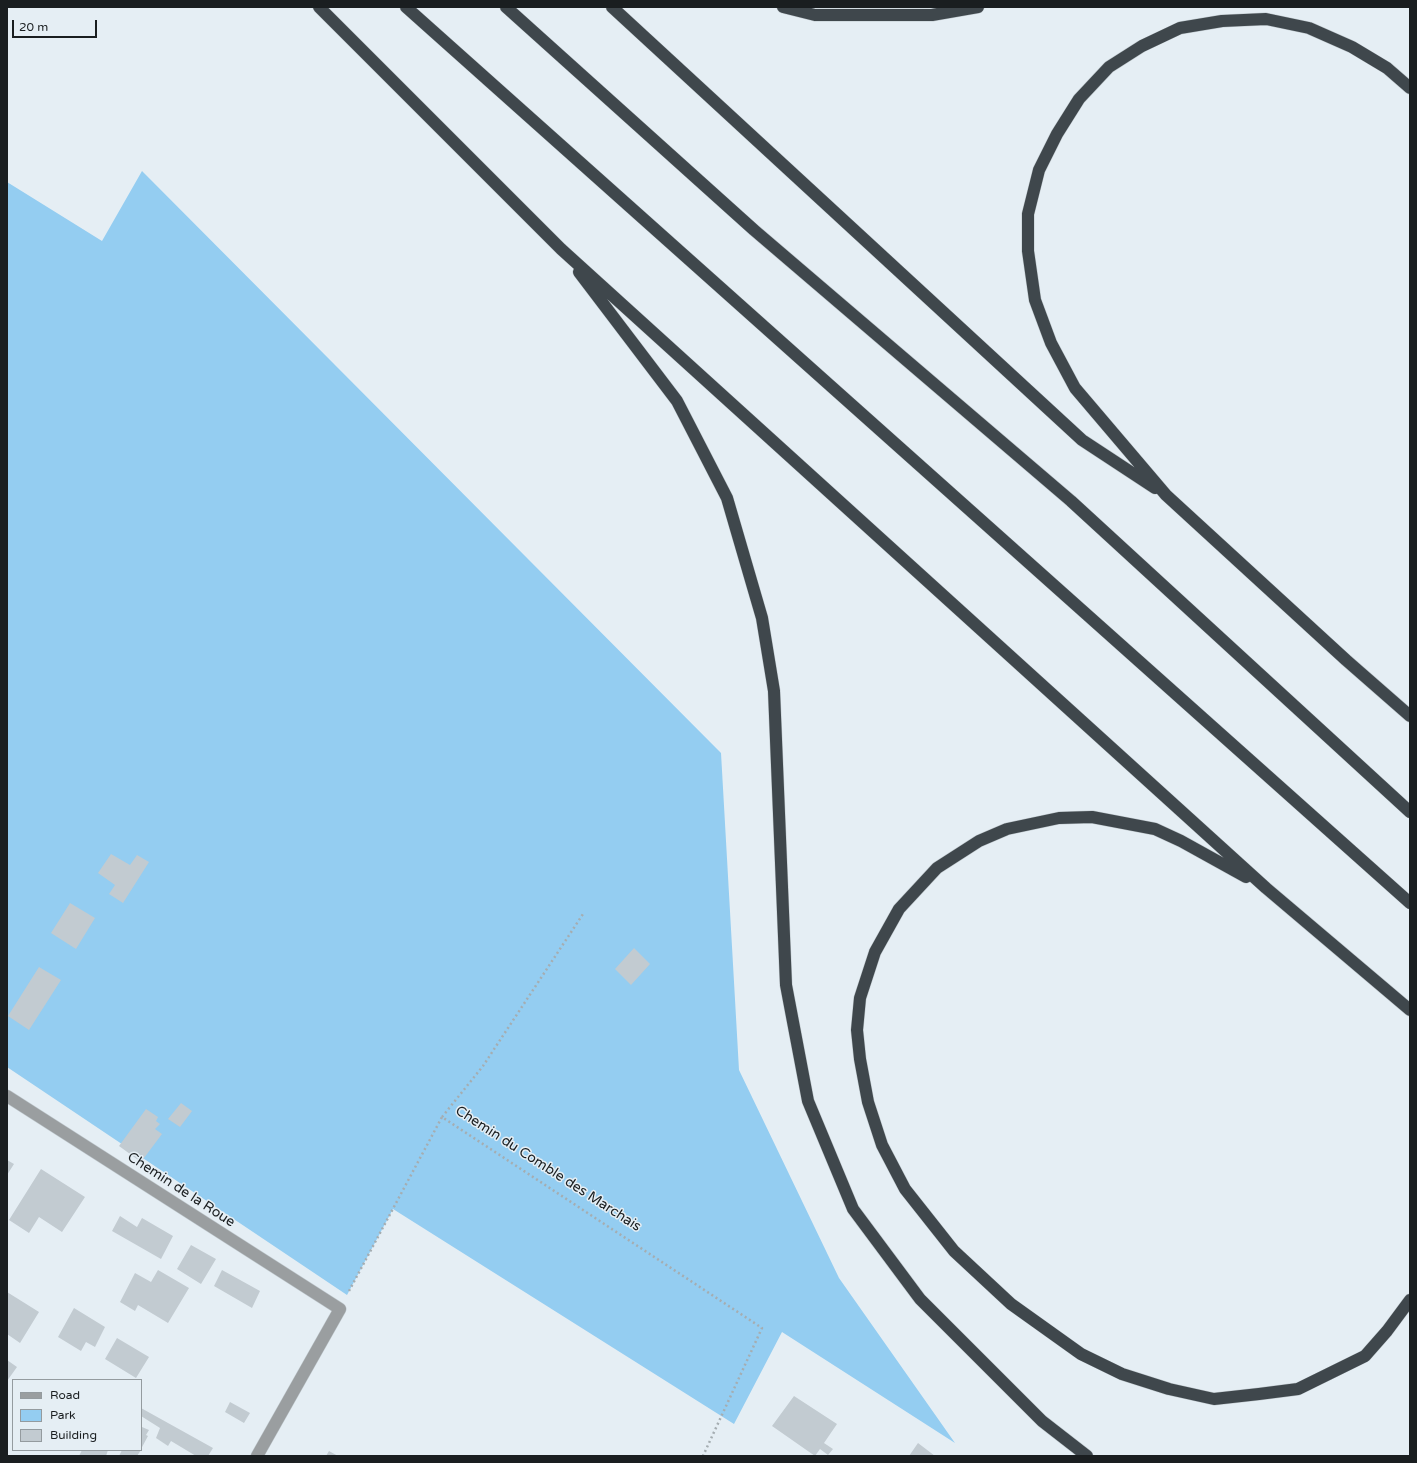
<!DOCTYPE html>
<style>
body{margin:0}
#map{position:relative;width:1417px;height:1463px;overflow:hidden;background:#e5eef4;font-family:"Varela Round",sans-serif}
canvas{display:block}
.frame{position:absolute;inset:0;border:8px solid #1a1e20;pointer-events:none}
.legend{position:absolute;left:12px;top:1379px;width:130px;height:72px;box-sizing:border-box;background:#e5eef4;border:1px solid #949b9f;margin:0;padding:5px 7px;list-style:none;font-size:12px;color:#1a1e20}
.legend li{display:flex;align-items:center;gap:8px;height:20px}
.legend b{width:20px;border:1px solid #949b9f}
.scale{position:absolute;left:12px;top:20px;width:85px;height:18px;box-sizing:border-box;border:2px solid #1a1e20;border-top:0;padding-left:5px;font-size:12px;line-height:14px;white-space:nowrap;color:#1a1e20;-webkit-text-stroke:3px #e5eef4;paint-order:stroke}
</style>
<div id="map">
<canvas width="1417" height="1463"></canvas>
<div class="frame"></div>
<ul class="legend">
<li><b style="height:5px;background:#9a9ea0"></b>Road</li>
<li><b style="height:11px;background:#94cdf1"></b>Park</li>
<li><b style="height:11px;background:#c2cbd1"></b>Building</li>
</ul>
<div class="scale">20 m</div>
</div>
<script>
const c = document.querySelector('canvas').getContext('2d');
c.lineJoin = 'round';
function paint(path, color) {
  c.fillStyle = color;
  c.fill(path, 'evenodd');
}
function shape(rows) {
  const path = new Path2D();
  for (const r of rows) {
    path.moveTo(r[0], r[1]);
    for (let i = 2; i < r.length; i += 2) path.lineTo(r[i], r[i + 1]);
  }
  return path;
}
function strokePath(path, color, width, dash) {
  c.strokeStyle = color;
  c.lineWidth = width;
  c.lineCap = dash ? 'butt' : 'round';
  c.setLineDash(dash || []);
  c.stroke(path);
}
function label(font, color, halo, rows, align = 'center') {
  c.font = font + ' "Varela Round",sans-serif';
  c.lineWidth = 3;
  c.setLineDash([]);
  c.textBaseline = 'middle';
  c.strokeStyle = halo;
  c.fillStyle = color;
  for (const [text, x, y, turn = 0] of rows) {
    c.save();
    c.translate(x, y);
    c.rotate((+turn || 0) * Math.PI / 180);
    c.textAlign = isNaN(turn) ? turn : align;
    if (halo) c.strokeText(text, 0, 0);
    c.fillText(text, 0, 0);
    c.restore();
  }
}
paint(shape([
 [142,171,721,753,739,1070,839,1278,955,1443,782,1332,734,1424,393,1209,347,1295,7,1067,7,182,102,241]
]), '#94cdf1');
paint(shape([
 [111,854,130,865,137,855,149,862,123,903,109,894,115,885,98,873],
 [70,903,95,918,76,949,51,933],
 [634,948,650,964,631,985,615,969],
 [39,967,61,980,29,1030,8,1016],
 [181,1103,192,1111,180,1127,168,1119],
 [146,1109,158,1117,156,1121,160,1124,155,1129,162,1134,141,1162,119,1146],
 [7,1160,14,1164,7,1175],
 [41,1169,85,1197,62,1232,39,1217,29,1233,9,1220],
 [120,1216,137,1227,142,1218,173,1236,161,1259,112,1231],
 [191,1245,216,1259,201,1284,177,1269],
 [158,1270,189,1288,168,1323,138,1305,135,1311,120,1302,135,1273,151,1282],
 [222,1270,260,1291,252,1308,214,1286],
 [7,1292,39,1312,20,1343,7,1334],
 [74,1308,105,1327,95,1347,86,1342,81,1351,58,1337],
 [117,1338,149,1357,136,1378,105,1359],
 [7,1360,17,1367,7,1381],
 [794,1396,837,1424,824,1443,833,1449,828,1455,820,1449,815,1456,772,1426],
 [230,1402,250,1413,244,1423,225,1412],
 [141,1408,213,1448,208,1456,196,1456,171,1441,168,1446,156,1438,160,1428,141,1416],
 [142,1427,149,1430,146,1435,148,1436,141,1449,141,1430],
 [918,1443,935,1456,909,1456],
 [82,1450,108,1450,106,1456,79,1456],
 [122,1450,141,1450,137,1456,119,1456],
 [329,1451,338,1456,326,1456]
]), '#c2cbd1');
const minor = shape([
 [7,1096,340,1309,257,1456]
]);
const highway = shape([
 [319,7,561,249,1266,888,1410,1010],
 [406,7,1410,903],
 [506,7,754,230,1071,501,1410,812],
 [612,7,1082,440,1155,488],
 [783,7,815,15,932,15,978,7],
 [1410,88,1387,68,1352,47,1309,28,1266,19,1222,21,1180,28,1142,46,1109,67,1079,99,1057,134,1039,170,1028,214,1028,251,1035,300,1051,343,1075,388,1166,495,1346,660,1410,716],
 [579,272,677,401,727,498,762,618,774,691,786,985,808,1101,853,1209,920,1299,1042,1421,1087,1456],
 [1246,877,1181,841,1155,829,1092,817,1059,818,1007,829,979,841,937,868,899,909,875,952,860,998,857,1030,860,1059,868,1102,882,1145,905,1189,954,1251,1011,1304,1081,1354,1122,1374,1169,1389,1214,1399,1259,1394,1298,1389,1365,1356,1387,1331,1410,1300]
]);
strokePath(minor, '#c0c9ce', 13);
strokePath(highway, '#c0c9ce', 13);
strokePath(shape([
 [442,1117,483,1066,583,914],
 [349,1291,442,1117,762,1328,703,1456]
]), '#a5adb1', 2.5, [2, 3]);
strokePath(minor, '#9a9ea0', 12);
strokePath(highway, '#3f474c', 12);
label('14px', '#1a1e20', '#e5eef4', [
 ["Chemin du Comble des Marchais",548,1169,33],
 ["Chemin de la Roue",181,1190,33]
]);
</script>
